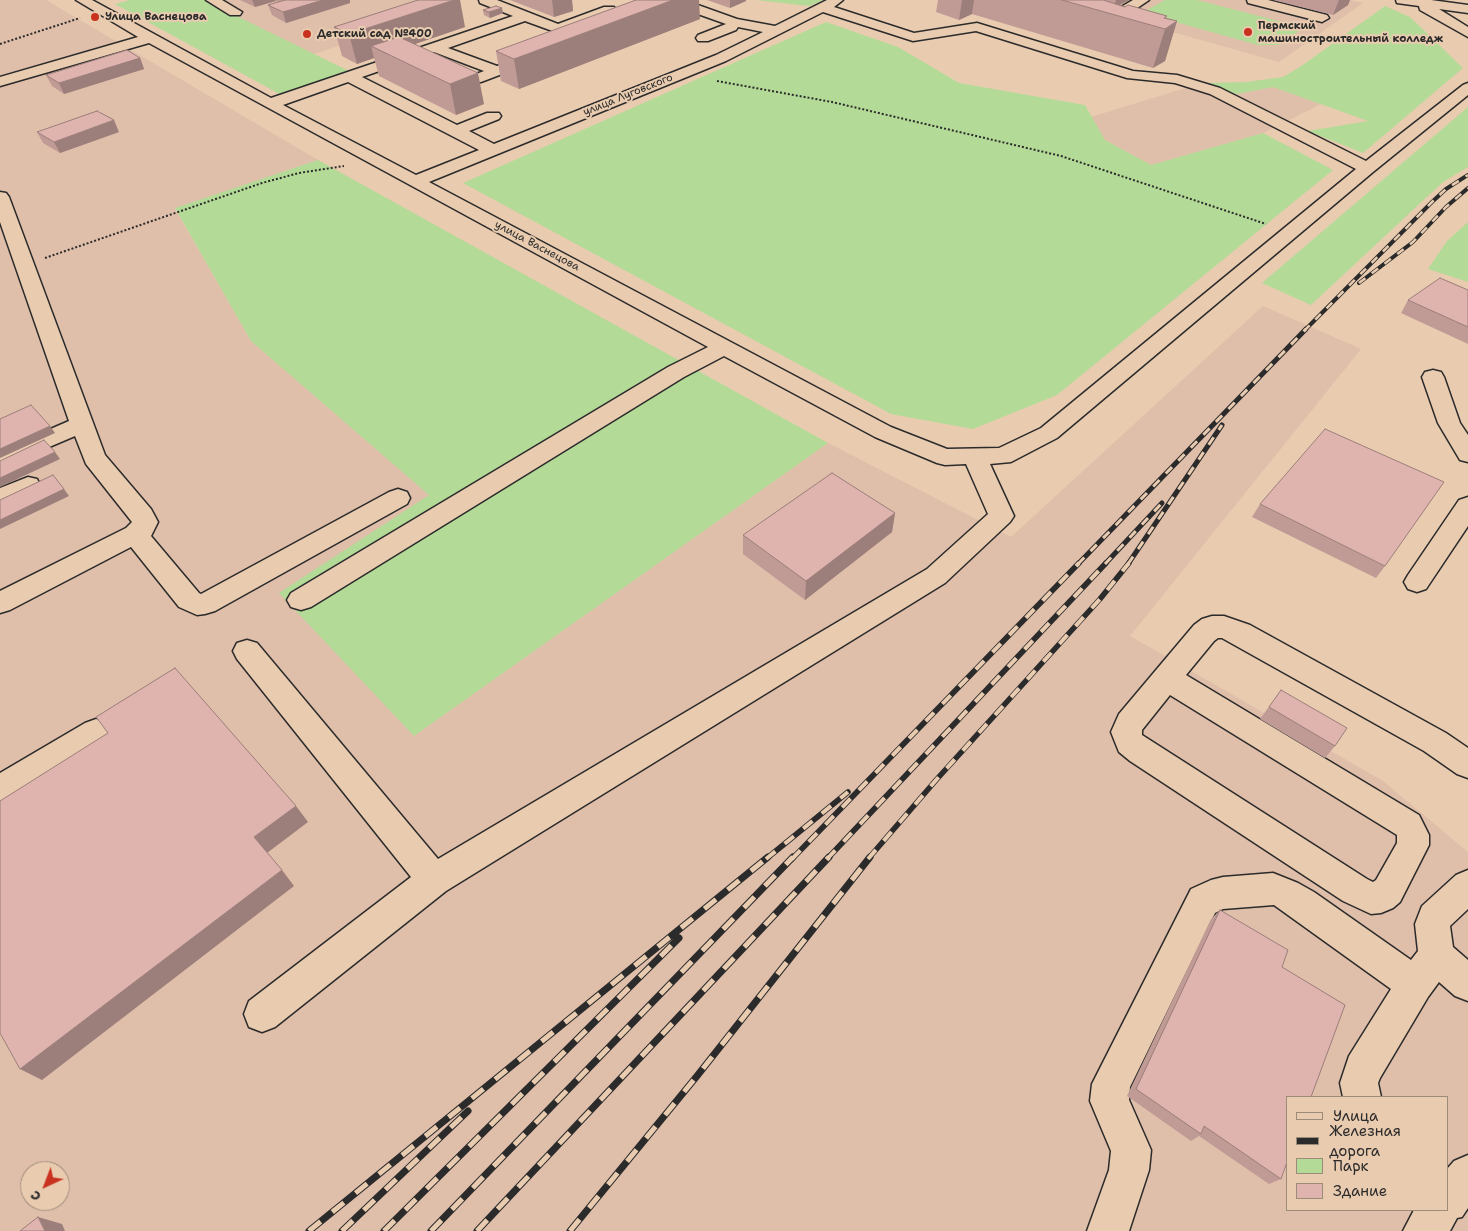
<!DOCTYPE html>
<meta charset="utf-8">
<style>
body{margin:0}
#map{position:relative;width:1468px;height:1231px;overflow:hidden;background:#e9cbaf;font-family:"Shantell Sans",sans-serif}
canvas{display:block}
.legend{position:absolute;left:1286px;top:1096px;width:162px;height:115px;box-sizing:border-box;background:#e9cbaf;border:1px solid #9d8b7a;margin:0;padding:6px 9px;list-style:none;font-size:15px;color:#2b2b2b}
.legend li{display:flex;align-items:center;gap:10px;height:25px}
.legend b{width:25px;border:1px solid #9d8b7a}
.north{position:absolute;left:20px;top:1161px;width:50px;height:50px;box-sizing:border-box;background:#e9cbaf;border:1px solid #9d8b7a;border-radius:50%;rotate:223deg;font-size:14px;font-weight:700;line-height:20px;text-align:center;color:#2b2b2b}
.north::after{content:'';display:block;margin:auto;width:18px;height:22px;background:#c8321e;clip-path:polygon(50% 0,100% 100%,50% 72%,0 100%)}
</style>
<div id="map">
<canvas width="1468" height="1231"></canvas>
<ul class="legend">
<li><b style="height:6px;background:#e9cbaf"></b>Улица</li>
<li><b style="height:6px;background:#2b2b2b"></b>Железная дорога</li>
<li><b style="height:14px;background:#b3db97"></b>Парк</li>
<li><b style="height:14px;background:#dfb4af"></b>Здание</li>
</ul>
<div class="north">С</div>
</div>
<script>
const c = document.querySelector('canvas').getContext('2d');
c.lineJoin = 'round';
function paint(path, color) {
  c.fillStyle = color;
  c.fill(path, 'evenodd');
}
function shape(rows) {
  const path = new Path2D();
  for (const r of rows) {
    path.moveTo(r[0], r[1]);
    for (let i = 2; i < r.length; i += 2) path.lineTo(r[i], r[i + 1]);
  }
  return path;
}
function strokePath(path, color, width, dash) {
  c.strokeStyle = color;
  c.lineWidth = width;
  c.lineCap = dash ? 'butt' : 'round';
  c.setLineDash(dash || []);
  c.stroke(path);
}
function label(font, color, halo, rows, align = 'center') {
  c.font = font + ' "Shantell Sans",sans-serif';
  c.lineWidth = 4;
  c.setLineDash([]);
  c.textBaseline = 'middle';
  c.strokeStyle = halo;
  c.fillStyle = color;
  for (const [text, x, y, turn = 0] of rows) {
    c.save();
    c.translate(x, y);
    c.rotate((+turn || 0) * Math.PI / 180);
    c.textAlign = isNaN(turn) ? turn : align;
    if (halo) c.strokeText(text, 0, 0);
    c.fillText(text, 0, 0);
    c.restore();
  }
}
paint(shape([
 [0,0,46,0,318,160,175,209,251,341,430,495,414,736,828,443,1011,537,1263,306,1361,349,1130,636,1383,781,1468,852,1468,1231,0,1231],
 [1287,1097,1447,1097,1447,1210,1287,1210],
 [30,1171,60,1171,60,1201,30,1201],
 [175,0,438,0,455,7,293,61],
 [1059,0,1350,0,1363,3,1279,62],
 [1202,83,1237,94,1273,87,1321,104,1263,133,1151,165,1105,140,1091,117]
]), '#dfbeaa');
paint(shape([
 [130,0,204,0,353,73,285,97,115,4],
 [756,0,824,0,809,6],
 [1165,0,1197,0,1290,24,1297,28,1299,31,1278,45,1258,45,1154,16,1148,13,1147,10],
 [1385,6,1410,17,1463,68,1363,153,1308,131,1368,121,1273,87,1237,94,1202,83,1246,82,1283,77,1300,67],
 [826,22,898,47,959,83,1085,105,1105,140,1151,165,1263,133,1333,170,1057,395,973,429,891,414,463,183],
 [1468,107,1468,167,1443,182,1311,305,1262,283],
 [318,160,828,443,414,736,279,593,429,495,251,341,175,208],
 [1468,222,1468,282,1428,269,1447,241]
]), '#b3db97');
const minor = shape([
 [76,0,92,0,271,98,513,16,480,3,479,0,497,0,558,24,604,7,614,7,616,10,614,13,558,33,525,21,448,48,497,66,534,53,539,54,541,57,539,60,481,82,471,82,469,79,471,76,484,71,434,52,362,77,457,125,487,113,499,113,501,116,499,119,469,131,494,144,716,55,763,32,738,27,736,30,708,41,698,41,696,38,698,35,726,24,667,3,666,0,684,0,737,19,775,26,827,0,843,0,834,7,914,33,977,23,1133,71,1177,75,1220,88,1366,161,1463,85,1468,83,1468,95,1373,172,1057,438,1011,462,990,464,1014,516,1010,522,945,583,446,891,275,1027,262,1032,249,1027,244,1014,249,1001,411,877,237,659,233,651,237,643,247,640,257,643,438,859,927,569,988,514,966,464,945,465,937,463,875,437,724,356,684,377,311,607,301,610,291,607,287,600,291,593,668,367,708,347,149,43,0,86,0,77,138,37,76,0],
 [823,12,913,41,976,31,1127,78,1175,83,1210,94,1356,169,1041,428,999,448,947,449,891,427,429,182,726,61,823,12],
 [348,82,479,150,416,175,283,105,348,82],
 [206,0,222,0,242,12,240,15,230,15,206,0],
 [1064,0,1085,0,1114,8,1121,7,1133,0,1149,0,1130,13,1114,16,1065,3,1064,0],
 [1247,0,1268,0,1327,15,1329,18,1322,22,1248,3,1247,0],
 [1396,0,1431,0,1468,5,1468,13,1439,9,1468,27,1468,37,1420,10,1419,6,1397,3,1396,0],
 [0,192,6,193,9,197,105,455,151,509,158,522,151,536,199,593,201,594,389,492,398,489,407,492,410,498,407,504,215,611,205,614,197,615,179,607,131,547,10,610,0,613,0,591,126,528,132,522,86,464,75,436,0,468,0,451,69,421,0,222,0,192],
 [1433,370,1441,372,1444,377,1460,423,1468,435,1468,462,1460,460,1438,423,1422,377,1425,372,1433,370],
 [28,477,37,479,40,485,37,491,0,507,0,488,28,477],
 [1468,497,1468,526,1426,589,1417,592,1408,589,1404,582,1408,575,1459,500,1468,497],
 [1212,616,1224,616,1250,625,1446,733,1468,748,1468,778,1457,774,1424,751,1222,638,1218,638,1214,641,1186,675,1419,815,1429,835,1429,845,1400,902,1393,908,1381,913,1371,914,1343,901,1130,761,1119,752,1111,732,1119,714,1194,625,1202,619,1212,616],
 [1170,695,1397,835,1397,843,1376,880,1373,882,1367,879,1142,735,1142,730,1170,695],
 [96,719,107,723,111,732,107,741,11,799,0,803,0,773,85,723,96,719],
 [1468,870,1468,909,1450,926,1453,947,1468,960,1468,1001,1455,996,1439,982,1428,997,1380,1078,1378,1083,1381,1097,1343,1097,1340,1083,1349,1056,1391,989,1274,905,1223,909,1215,913,1130,1087,1129,1100,1151,1150,1149,1170,1129,1231,1087,1231,1109,1170,1111,1151,1090,1101,1092,1084,1191,889,1211,880,1223,877,1273,873,1298,883,1314,892,1411,960,1418,951,1415,924,1422,906,1456,875,1468,870],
 [1468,1155,1468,1208,1462,1217,1457,1218,1450,1231,1403,1231,1414,1210,1447,1210,1447,1169,1454,1161,1468,1155]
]);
strokePath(minor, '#2b2b2b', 3);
strokePath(shape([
 [0,44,80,18],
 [717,81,832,102,1061,156,1266,224],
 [45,258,262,183,299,173,344,166]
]), '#2b2b2b', 2, [2, 2]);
paint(minor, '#e9cbaf');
const railFar3 = shape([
 [1359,283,1413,242,1446,207,1468,188],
 [1304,331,1432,202,1446,189,1468,175]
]);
const railFar2 = shape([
 [1078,564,1306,329],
 [1105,564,1162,503],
 [1128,564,1222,425]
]);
const railFar1 = shape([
 [766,859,848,792],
 [792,859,1079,563],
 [827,859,1106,563],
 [868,859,937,779,1100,599,1129,563]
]);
const rail = shape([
 [309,1231,768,857],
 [342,1231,468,1111],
 [384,1231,679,938],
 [431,1231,793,857],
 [477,1231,829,857],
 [570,1231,697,1076,870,857]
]);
strokePath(railFar3, '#2b2b2b', 4);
strokePath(railFar2, '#2b2b2b', 5);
strokePath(railFar1, '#2b2b2b', 5.5);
strokePath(rail, '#2b2b2b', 7);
strokePath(railFar3, '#e9cbaf', 2.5, [8]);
strokePath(railFar2, '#e9cbaf', 3, [9]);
strokePath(railFar1, '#e9cbaf', 4, [12]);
strokePath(rail, '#e9cbaf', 5, [15]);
paint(shape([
 [240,0,350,0,350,3,286,23,272,15,268,5,278,2,276,1,255,7],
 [510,0,572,0,573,11,554,17],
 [707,0,746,0,746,1,730,8],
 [938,0,1129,0,1119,5,1167,16,1166,18,1177,21,1165,61,1153,68,972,14,959,20,936,12],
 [1273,0,1350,0,1348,5,1333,15],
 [483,10,503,13,490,18,484,15],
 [700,19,519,89,501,81,496,51],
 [334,27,465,27,414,44,484,104,456,115,379,76,374,58,357,64,342,56],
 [140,58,144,69,64,94,52,86,46,75],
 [37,132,119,132,60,153,43,143],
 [1468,290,1468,344,1401,313,1408,300],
 [1260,504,1385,566,1376,578,1252,517],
 [895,513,892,532,805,600,743,554,743,535],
 [1281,690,1335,746,1325,758,1260,719],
 [1220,910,1282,967,1281,1179,1269,1184,1199,1136,1191,1141,1127,1096,1211,919]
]), '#c09b96');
paint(shape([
 [252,0,275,0,276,1,255,7],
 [323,0,350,0,350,3,286,23,283,12],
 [454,0,460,0,465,27,386,54,371,46,374,58,357,64,349,34],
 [552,0,572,0,573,11,554,17],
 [673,0,699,0,700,19,519,89,514,59],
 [730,0,746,0,746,1,730,8],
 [962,0,974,0,972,14,959,20],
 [1116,0,1129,0,1114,8],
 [1339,0,1350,0,1348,5,1333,15],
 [502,8,503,13,490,18,489,12],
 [1177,21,1165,61,1153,68,1165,29],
 [140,58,144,69,64,94,59,83],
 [478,73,484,104,456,115,450,84],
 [114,120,119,132,60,153,54,142],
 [50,426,55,433,0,458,0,449],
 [55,452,60,459,0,487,0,478],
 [64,489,69,496,0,529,0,520],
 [895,513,892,532,805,600,806,581],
 [296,806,308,822,267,853,254,837],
 [282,870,294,886,42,1080,20,1069],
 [38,1217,62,1224,65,1231,45,1231]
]), '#9c7e7a');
const building = shape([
 [285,0,323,0,283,12,268,5,285,0],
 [418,0,454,0,349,34,334,27,418,0],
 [636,0,673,0,514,59,496,51,636,0],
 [1062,0,1103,0,1125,7,1128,5,1167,16,1164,18,1177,21,1165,29,1062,0],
 [496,6,502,8,489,12,483,10,496,6],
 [399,37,478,73,450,84,371,46,399,37],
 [127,50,140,58,59,83,46,75,127,50],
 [97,111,114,120,54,142,37,132,97,111],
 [1440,278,1468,290,1468,327,1408,300,1440,278],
 [31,405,50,426,0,449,0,419,31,405],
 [1325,429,1444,482,1385,566,1260,504,1325,429],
 [44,440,55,452,0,478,0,461,44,440],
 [832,473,895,513,806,581,743,535,832,473],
 [53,475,64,489,0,520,0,500,53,475],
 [175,668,296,806,254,837,282,870,20,1069,0,1033,0,801,108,733,96,717,175,668],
 [1281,690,1347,728,1335,746,1269,707,1281,690],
 [1220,910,1288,950,1282,967,1345,1005,1311,1097,1287,1097,1287,1162,1281,1179,1204,1126,1201,1134,1136,1089,1220,910],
 [38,1217,45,1231,20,1231,38,1217]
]);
paint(building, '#dfb4af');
strokePath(building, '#9c7e7a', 1);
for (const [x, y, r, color] of [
 [95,17,5,"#c8321e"],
 [1248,32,5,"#c8321e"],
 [307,34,5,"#c8321e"]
]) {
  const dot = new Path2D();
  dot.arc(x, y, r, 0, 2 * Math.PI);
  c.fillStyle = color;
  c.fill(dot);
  strokePath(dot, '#e9cbaf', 2);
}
label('bold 11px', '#2b2b2b', '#e9cbaf', [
 ["Улица Васнецова",105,17],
 ["Пермский",1258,26],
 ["машиностроительный колледж",1258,39],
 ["Детский сад №400",317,34]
], 'left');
label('11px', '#2b2b2b', '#e9cbaf', [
 ["улица Луговского",628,95,-22],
 ["улица Васнецова",537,246,28]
]);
</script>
